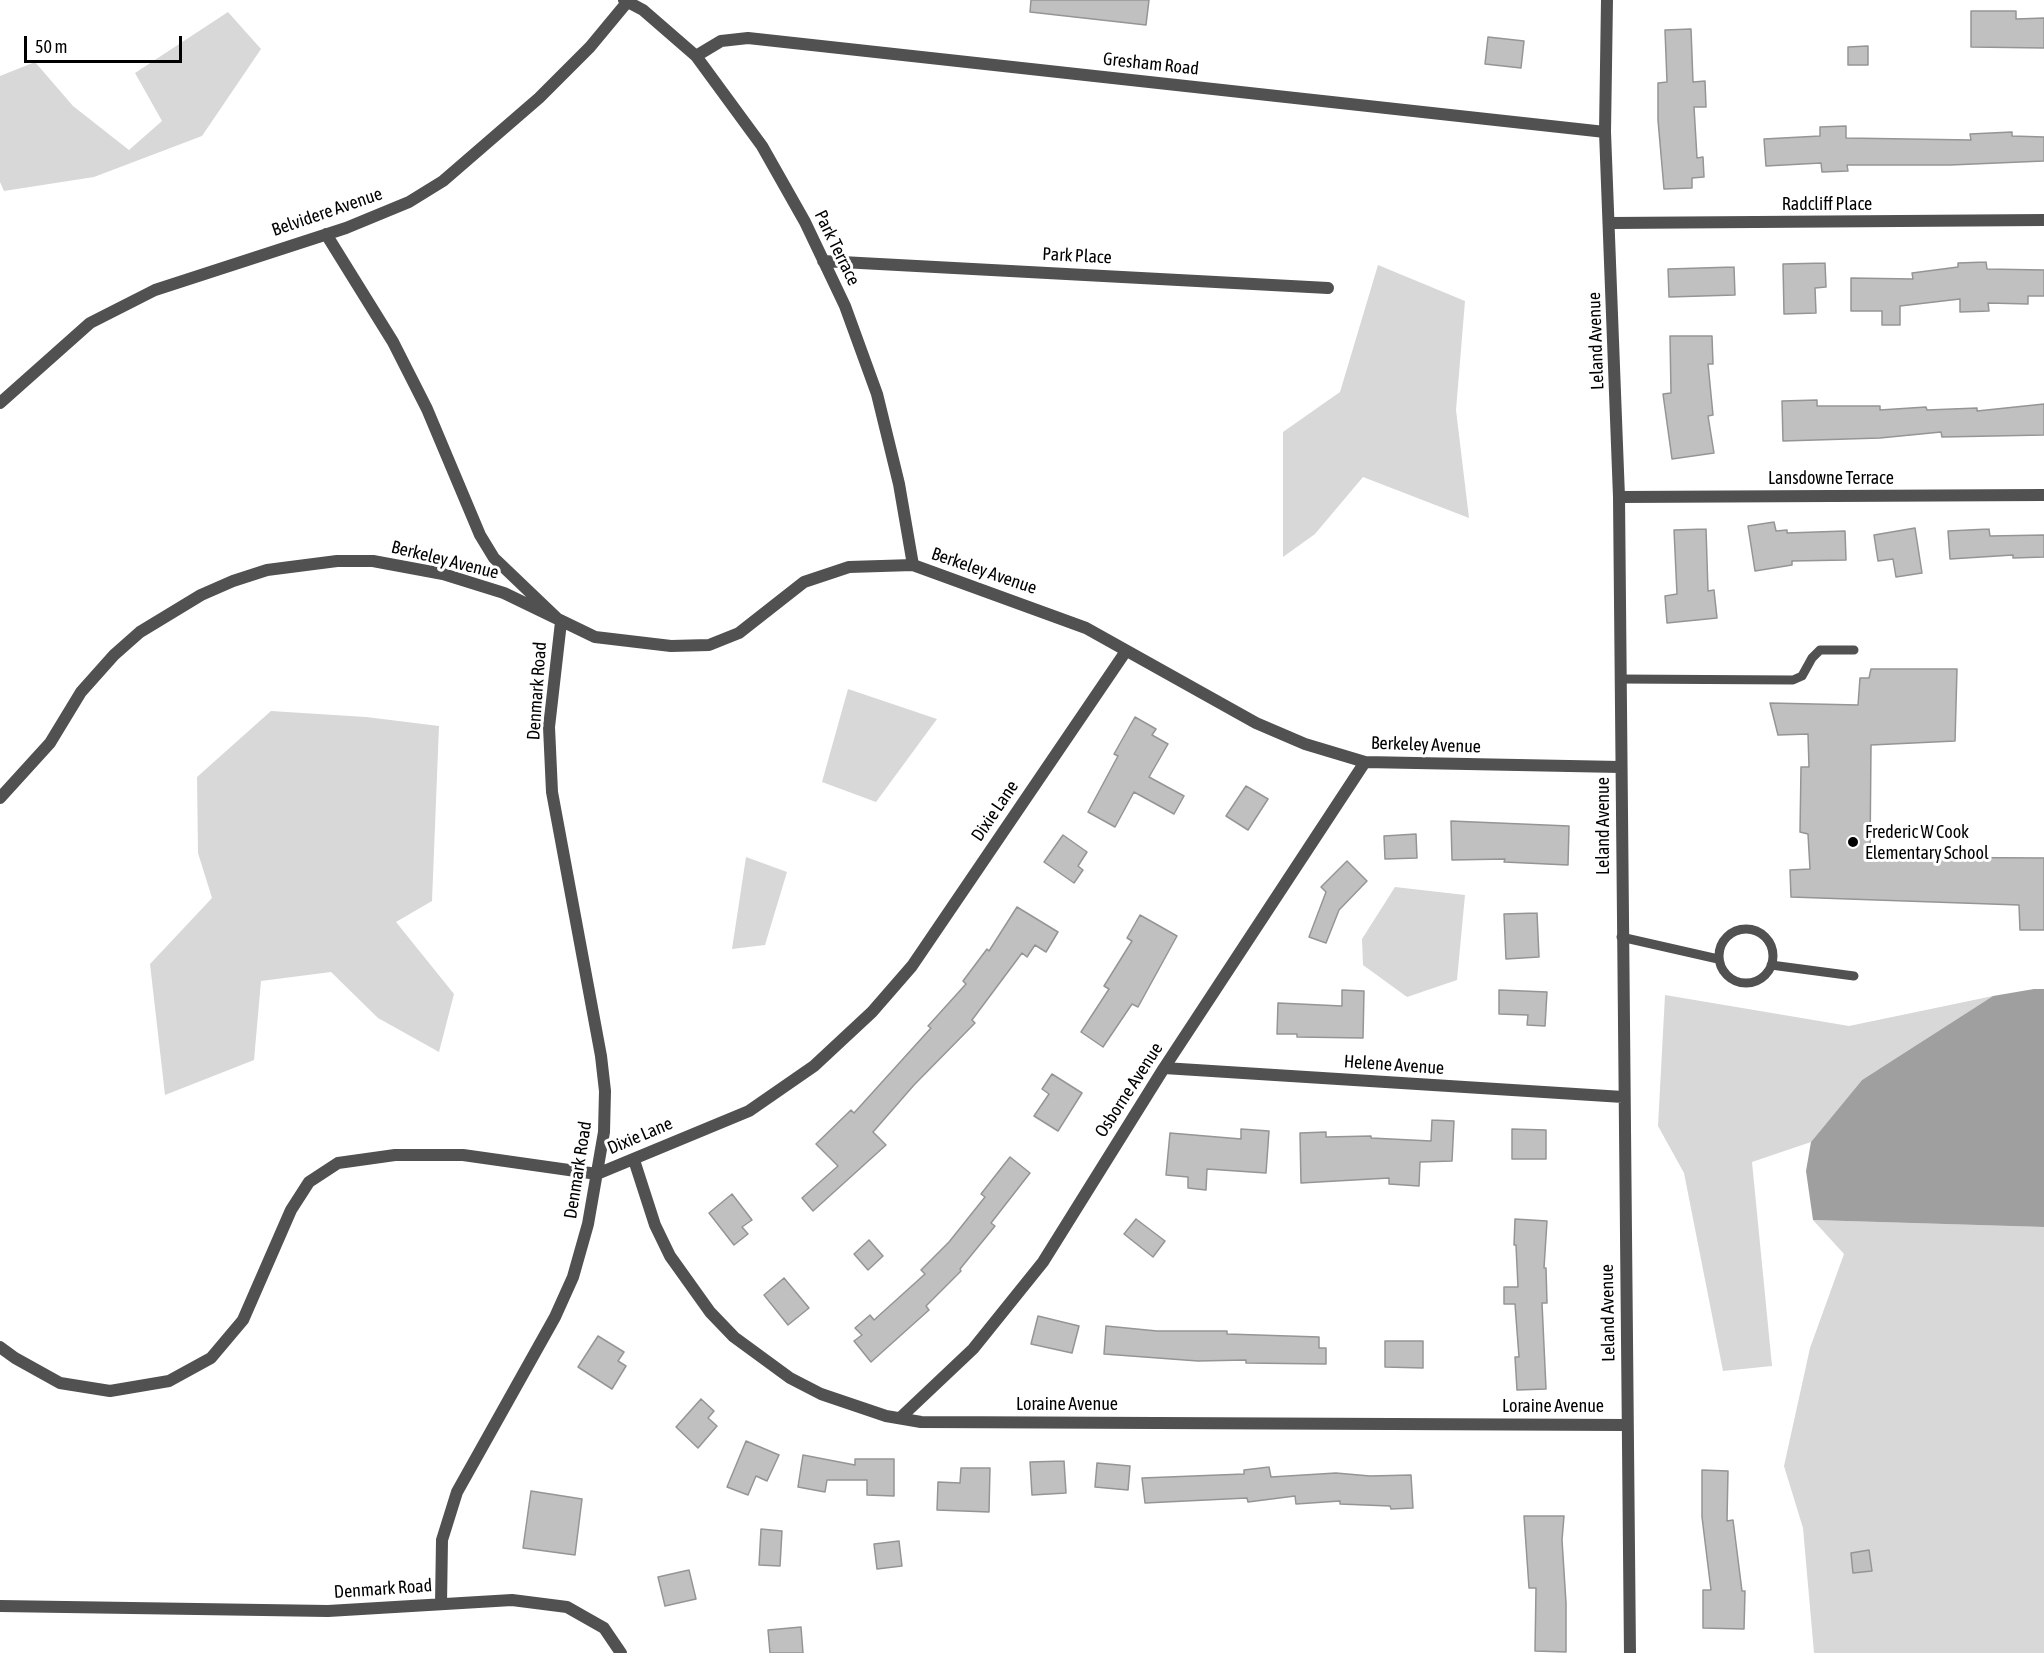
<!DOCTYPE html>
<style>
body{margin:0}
#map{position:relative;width:2044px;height:1653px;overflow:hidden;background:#fff;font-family:"Asap Condensed",sans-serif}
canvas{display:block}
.scale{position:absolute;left:24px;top:36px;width:158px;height:27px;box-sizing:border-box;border:3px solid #000;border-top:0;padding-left:8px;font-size:18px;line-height:21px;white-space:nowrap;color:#000;-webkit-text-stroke:4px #fff;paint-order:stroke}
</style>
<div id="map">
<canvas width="2044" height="1653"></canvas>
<div class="scale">50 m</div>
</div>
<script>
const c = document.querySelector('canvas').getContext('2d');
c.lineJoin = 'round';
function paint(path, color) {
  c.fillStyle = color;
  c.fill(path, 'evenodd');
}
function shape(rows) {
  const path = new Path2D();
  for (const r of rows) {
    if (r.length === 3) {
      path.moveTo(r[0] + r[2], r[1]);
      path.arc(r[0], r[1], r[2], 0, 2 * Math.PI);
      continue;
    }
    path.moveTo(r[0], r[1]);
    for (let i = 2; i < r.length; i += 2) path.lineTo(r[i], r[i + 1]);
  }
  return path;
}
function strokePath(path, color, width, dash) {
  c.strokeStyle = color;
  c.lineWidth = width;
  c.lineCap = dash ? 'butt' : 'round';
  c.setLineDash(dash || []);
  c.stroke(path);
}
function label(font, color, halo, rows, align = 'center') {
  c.font = font + ' "Asap Condensed",sans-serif';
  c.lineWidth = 6;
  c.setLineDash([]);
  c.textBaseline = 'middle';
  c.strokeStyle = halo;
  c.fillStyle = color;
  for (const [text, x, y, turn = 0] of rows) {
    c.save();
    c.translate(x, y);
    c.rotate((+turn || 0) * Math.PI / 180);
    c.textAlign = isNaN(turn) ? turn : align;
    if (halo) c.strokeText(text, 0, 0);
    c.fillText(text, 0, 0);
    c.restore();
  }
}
paint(shape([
 [228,12,261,49,202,136,94,177,4,191,0,182,0,76,35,62,73,106,129,150,162,121,135,73],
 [1378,265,1465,301,1456,410,1469,518,1363,477,1315,534,1283,557,1283,432,1340,392],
 [848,689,937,719,876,802,822,782],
 [271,711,366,717,439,726,432,901,396,922,454,994,439,1052,378,1018,331,972,261,981,254,1060,165,1095,150,964,212,898,198,853,197,777],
 [746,857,787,872,765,945,732,949],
 [1395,887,1465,895,1457,980,1407,997,1363,965,1362,939],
 [1665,995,1849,1026,1993,996,1862,1080,1811,1142,1752,1162,1772,1366,1723,1371,1684,1173,1658,1126],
 [1813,1220,2044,1227,2044,1653,1814,1653,1803,1528,1784,1466,1810,1348,1844,1254]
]), '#d8d8d8');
paint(shape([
 [2034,989,2044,989,2044,1227,1813,1220,1806,1171,1811,1142,1862,1080,1993,996]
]), '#9f9f9f');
const building = shape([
 [1031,0,1149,0,1146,25,1030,12,1031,0],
 [1971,11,2016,11,2016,19,2044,18,2044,48,1971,47,1971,11],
 [1691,29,1693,82,1705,81,1706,107,1694,107,1697,158,1703,157,1704,177,1692,178,1692,188,1664,189,1658,120,1658,83,1667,82,1665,30,1691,29],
 [1488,37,1524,41,1521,68,1485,64,1488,37],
 [1868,46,1868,65,1848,65,1848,47,1868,46],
 [1846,126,1846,138,1971,140,1970,134,2012,132,2012,136,2044,137,2044,161,1950,165,1847,165,1848,171,1822,172,1821,163,1766,166,1764,139,1820,136,1820,127,1846,126],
 [1986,262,1987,269,2044,270,2044,296,2028,296,2028,304,1988,303,1989,311,1960,312,1960,299,1900,306,1900,325,1882,325,1882,311,1851,311,1851,278,1913,279,1912,273,1958,267,1958,263,1986,262],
 [1825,263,1826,287,1815,288,1816,313,1784,314,1783,264,1825,263],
 [1734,267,1735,295,1669,297,1668,269,1734,267],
 [1670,336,1712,336,1713,364,1708,364,1713,415,1708,416,1714,453,1672,459,1663,394,1671,393,1670,336],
 [1817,400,1817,406,1880,406,1880,410,1926,407,1927,410,1977,408,1977,411,2044,404,2044,435,1942,437,1941,432,1880,438,1783,441,1782,401,1817,400],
 [1774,522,1776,531,1787,530,1787,533,1845,531,1846,560,1792,561,1792,565,1755,571,1748,526,1774,522],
 [1915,528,1922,573,1896,577,1893,559,1878,561,1874,535,1915,528],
 [1706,529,1708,591,1714,590,1717,618,1667,623,1665,596,1677,594,1674,530,1706,529],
 [1989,529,1990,536,2044,535,2044,557,2013,558,2013,555,1950,559,1948,531,1989,529],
 [1871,669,1957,669,1955,741,1871,745,1870,857,2044,858,2044,930,2020,930,2019,905,1791,897,1790,870,1810,869,1808,834,1800,832,1801,767,1809,767,1808,734,1778,735,1770,703,1858,705,1860,678,1869,678,1871,669],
 [1135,717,1156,729,1152,735,1168,744,1149,777,1184,796,1174,814,1134,792,1115,827,1088,812,1118,756,1114,754,1135,717],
 [1246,786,1268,799,1248,830,1226,816,1246,786],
 [1451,821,1569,826,1568,865,1504,862,1505,859,1452,860,1451,821],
 [1416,834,1417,858,1385,859,1384,836,1416,834],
 [1063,835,1087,852,1078,866,1083,870,1074,883,1044,862,1063,835],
 [1347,861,1367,881,1339,910,1326,943,1309,937,1326,892,1321,887,1347,861],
 [1017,907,1058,932,1046,952,1035,945,1027,957,1022,953,972,1020,975,1023,914,1085,873,1132,886,1145,813,1211,802,1198,838,1166,816,1144,851,1110,854,1113,931,1028,928,1026,966,984,963,981,987,949,989,951,1017,907],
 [1537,913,1539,957,1506,959,1504,914,1537,913],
 [1140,915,1177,936,1138,1007,1132,1004,1103,1047,1081,1032,1109,989,1104,986,1132,941,1127,938,1140,915],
 [1342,990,1364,991,1363,1038,1297,1037,1297,1034,1277,1034,1278,1003,1342,1006,1342,990],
 [1499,990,1547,992,1545,1026,1527,1025,1528,1015,1499,1014,1499,990],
 [1052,1074,1082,1093,1058,1131,1034,1116,1049,1094,1042,1089,1052,1074],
 [1432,1120,1454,1121,1452,1161,1420,1162,1419,1186,1389,1184,1389,1178,1301,1183,1300,1133,1326,1132,1326,1137,1371,1136,1371,1138,1431,1141,1432,1120],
 [1241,1129,1269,1131,1266,1173,1207,1169,1206,1190,1188,1188,1188,1177,1166,1175,1170,1133,1241,1139,1241,1129],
 [1512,1129,1546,1130,1546,1159,1512,1159,1512,1129],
 [1010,1157,1030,1173,991,1223,995,1226,960,1269,961,1271,926,1306,929,1310,871,1362,854,1341,862,1335,855,1328,870,1315,874,1320,925,1274,921,1270,949,1242,985,1197,981,1194,1010,1157],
 [732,1194,752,1220,742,1227,748,1234,734,1245,709,1213,732,1194],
 [1136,1219,1165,1241,1153,1257,1124,1234,1136,1219],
 [1515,1219,1547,1221,1544,1268,1546,1268,1547,1303,1542,1303,1546,1389,1517,1390,1515,1357,1519,1357,1515,1304,1504,1304,1504,1287,1518,1287,1516,1245,1514,1245,1515,1219],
 [869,1240,883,1256,868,1270,854,1254,869,1240],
 [784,1278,809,1308,788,1325,764,1295,784,1278],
 [1038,1316,1079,1326,1072,1353,1031,1344,1038,1316],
 [1106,1326,1157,1331,1227,1331,1227,1334,1319,1337,1319,1348,1326,1348,1326,1364,1246,1363,1246,1360,1198,1361,1104,1354,1106,1326],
 [598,1336,624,1352,618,1361,626,1366,612,1389,578,1367,598,1336],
 [1385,1341,1423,1341,1423,1368,1385,1367,1385,1341],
 [701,1399,714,1411,708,1418,717,1426,698,1448,676,1427,701,1399],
 [746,1441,779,1455,767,1481,756,1476,748,1495,727,1487,746,1441],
 [803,1455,855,1465,855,1459,894,1459,894,1496,867,1495,867,1480,827,1480,825,1492,798,1487,803,1455],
 [1064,1461,1066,1493,1032,1495,1030,1462,1064,1461],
 [1097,1463,1130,1466,1128,1490,1095,1487,1097,1463],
 [1269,1467,1271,1477,1336,1473,1370,1476,1411,1475,1413,1508,1391,1509,1390,1506,1340,1504,1340,1501,1296,1504,1295,1496,1248,1502,1247,1498,1145,1503,1142,1478,1244,1474,1244,1470,1269,1467],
 [961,1468,990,1468,989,1512,937,1510,938,1482,960,1483,961,1468],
 [1702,1470,1728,1471,1727,1521,1733,1520,1742,1591,1745,1591,1744,1629,1703,1628,1703,1590,1711,1590,1702,1517,1702,1470],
 [531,1491,582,1499,575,1555,523,1548,531,1491],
 [1524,1516,1564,1516,1562,1540,1566,1603,1566,1652,1535,1651,1536,1588,1529,1588,1524,1516],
 [761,1529,782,1531,780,1566,759,1565,761,1529],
 [899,1541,902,1566,877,1569,874,1544,899,1541],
 [1869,1550,1872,1571,1853,1573,1851,1553,1869,1550],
 [689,1570,696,1599,665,1606,658,1577,689,1570],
 [801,1627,803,1653,770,1653,768,1630,801,1627]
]);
paint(building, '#c0c0c0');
strokePath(building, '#959595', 1.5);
strokePath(shape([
 [1620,679,1793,680,1802,676,1812,658,1820,650,1854,650],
 [1746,956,27],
 [1621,937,1718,959],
 [1771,965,1854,976]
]), '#515151', 9);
strokePath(shape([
 [624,0,643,10,696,56,762,146,805,222,845,306,877,394,899,484,913,565],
 [1607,0,1605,132,1619,497,1630,1653],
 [696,56,721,41,748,38,1605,132],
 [1611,223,2044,220],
 [326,234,393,342,427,409,480,535,494,558,561,622,549,727,552,792,601,1056,605,1091,604,1132,588,1224,573,1277,555,1317,457,1492,442,1540,441,1604],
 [823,261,1328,288],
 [0,403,90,323,155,290,346,228,409,202,443,181,539,98,590,47,629,0],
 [1619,497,2044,495],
 [0,798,50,743,81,692,114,655,140,632,201,595,233,581,267,570,337,561,373,561,443,574,504,593,595,637,671,646,709,645,739,633,804,582,849,567,913,565,1086,628,1256,723,1305,744,1365,762,1620,767],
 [1164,1068,1623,1097],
 [634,1160,655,1225,670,1256,710,1312,734,1337,790,1378,821,1394,886,1416,921,1422,1627,1425],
 [0,1347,15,1358,60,1383,110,1391,169,1381,211,1358,243,1320,291,1210,309,1182,338,1163,395,1155,463,1155,597,1174,749,1111,814,1066,872,1012,912,966,1126,651],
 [900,1418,973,1349,1043,1262,1164,1068,1365,762],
 [0,1606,328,1611,512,1600,567,1607,604,1628,621,1653]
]), '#515151', 12);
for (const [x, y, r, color] of [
 [1853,842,6,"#000"]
]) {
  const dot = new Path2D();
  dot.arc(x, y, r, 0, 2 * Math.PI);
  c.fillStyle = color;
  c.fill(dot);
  strokePath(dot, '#fff', 2);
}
label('18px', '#000', '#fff', [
 ["Gresham Road",1151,64,6],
 ["Radcliff Place",1827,204],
 ["Belvidere Avenue",327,212,-19],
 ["Park Terrace",837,248,64],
 ["Park Place",1077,256,3],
 ["Leland Avenue",1596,341,-92],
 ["Lansdowne Terrace",1831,478],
 ["Berkeley Avenue",445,560,14],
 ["Berkeley Avenue",984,571,19],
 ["Denmark Road",537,691,-86],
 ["Berkeley Avenue",1426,745,2],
 ["Dixie Lane",995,811,-56],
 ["Leland Avenue",1603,826,-90],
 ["Helene Avenue",1394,1065,4],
 ["Osborne Avenue",1129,1090,-57],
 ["Dixie Lane",640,1136,-23],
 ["Denmark Road",578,1170,-81],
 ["Leland Avenue",1608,1313,-91],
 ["Loraine Avenue",1067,1404],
 ["Loraine Avenue",1553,1406],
 ["Denmark Road",383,1589,-4]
]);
label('18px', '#000', '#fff', [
 ["Frederic W Cook",1865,832],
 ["Elementary School",1865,853]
], 'left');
</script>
